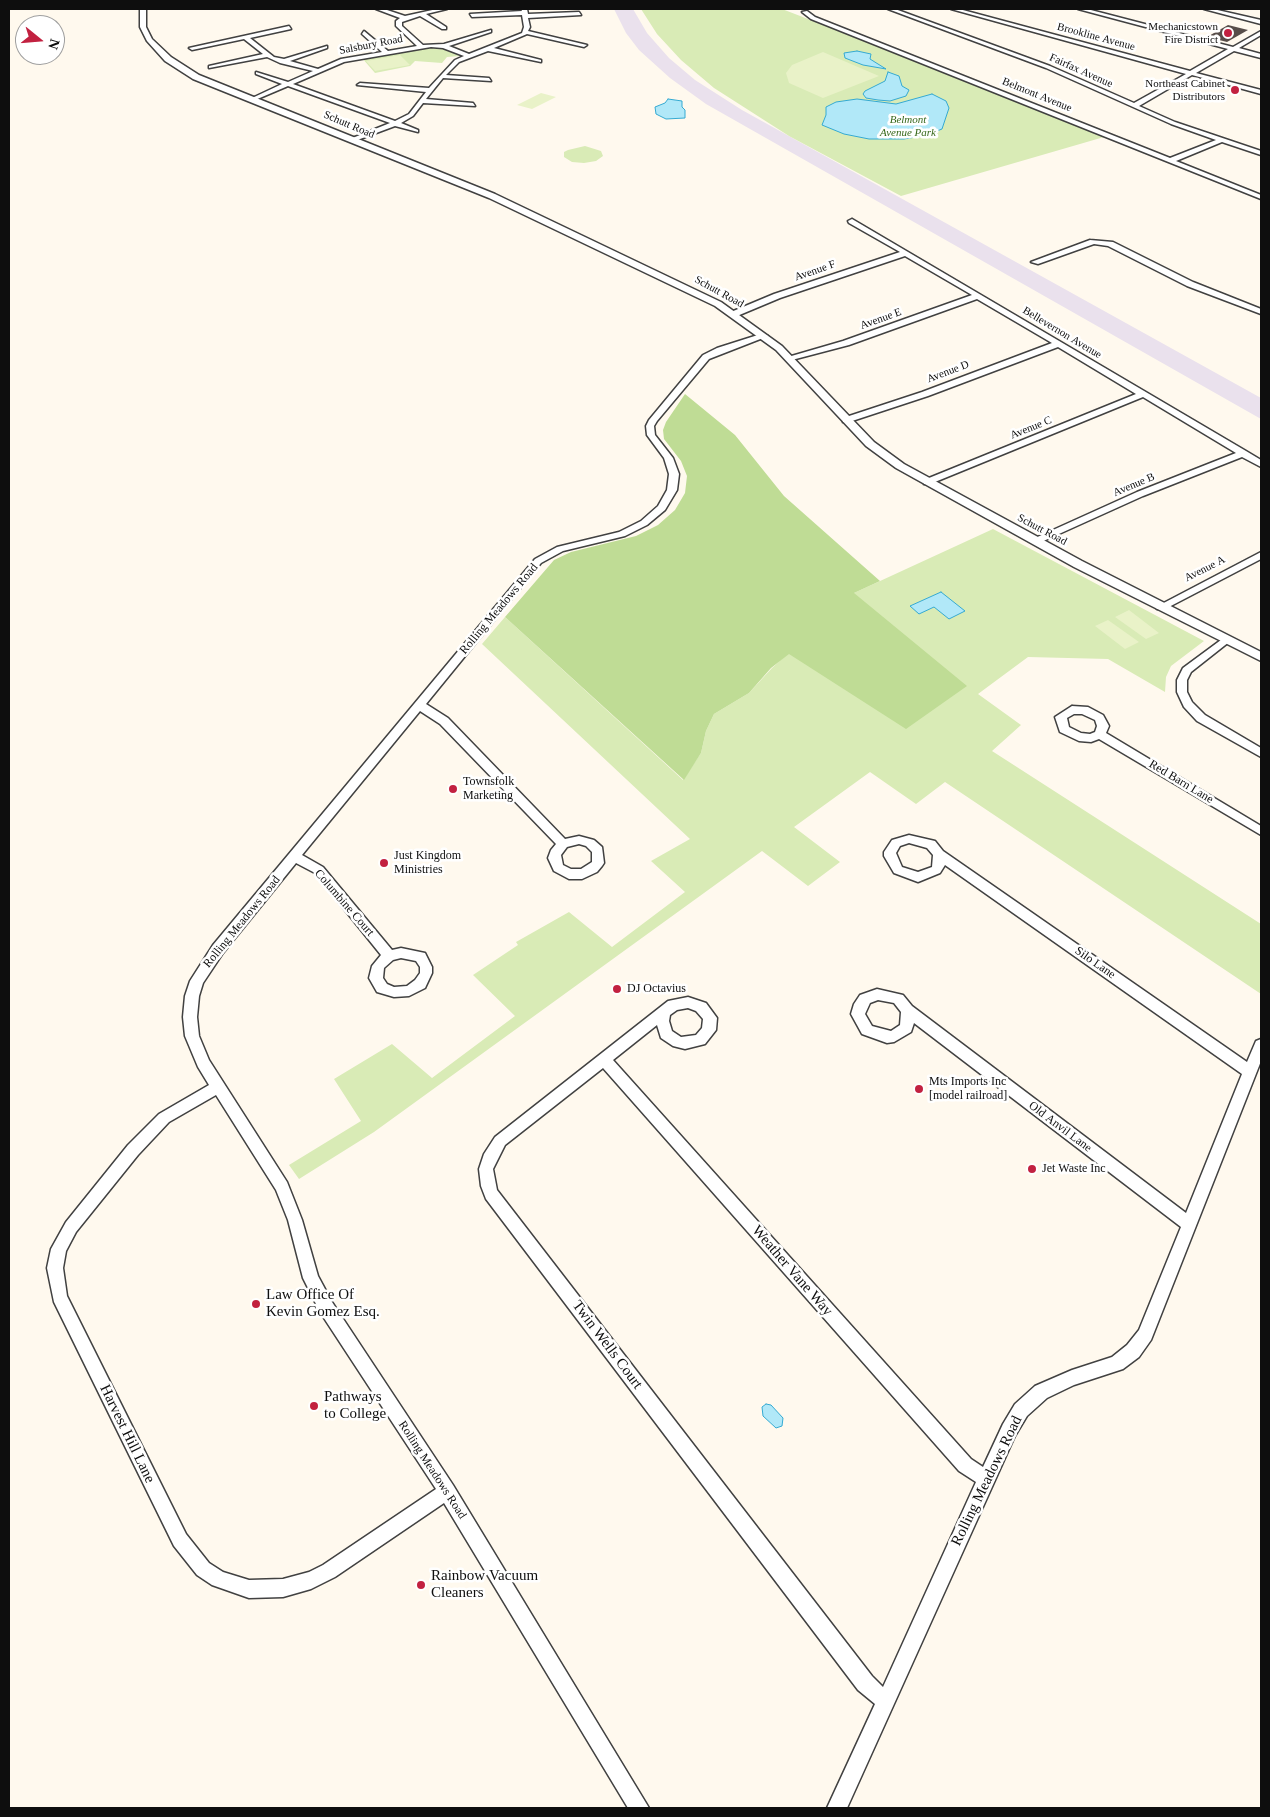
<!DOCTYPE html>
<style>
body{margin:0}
#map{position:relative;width:1270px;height:1817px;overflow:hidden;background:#fff9ee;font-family:Georgia,serif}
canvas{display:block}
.frame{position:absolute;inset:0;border:10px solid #0e0e0e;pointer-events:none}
.north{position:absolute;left:15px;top:15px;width:50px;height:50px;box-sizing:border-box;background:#fff;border:1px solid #9f9f9f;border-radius:50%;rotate:107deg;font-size:14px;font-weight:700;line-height:20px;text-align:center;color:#0e0e0e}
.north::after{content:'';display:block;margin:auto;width:18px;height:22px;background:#c22140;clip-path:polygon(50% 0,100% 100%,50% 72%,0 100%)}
</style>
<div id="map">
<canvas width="1270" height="1817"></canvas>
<div class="frame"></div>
<div class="north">N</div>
</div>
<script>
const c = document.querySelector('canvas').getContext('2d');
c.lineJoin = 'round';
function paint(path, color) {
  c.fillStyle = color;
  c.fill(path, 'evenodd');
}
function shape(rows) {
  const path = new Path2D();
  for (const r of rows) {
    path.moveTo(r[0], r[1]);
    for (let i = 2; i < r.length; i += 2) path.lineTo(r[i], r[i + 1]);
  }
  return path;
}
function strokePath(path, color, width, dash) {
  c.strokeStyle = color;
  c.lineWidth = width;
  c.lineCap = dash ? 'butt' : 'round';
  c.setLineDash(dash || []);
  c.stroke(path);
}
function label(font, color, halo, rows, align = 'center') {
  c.font = font + ' Georgia,serif';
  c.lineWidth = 5;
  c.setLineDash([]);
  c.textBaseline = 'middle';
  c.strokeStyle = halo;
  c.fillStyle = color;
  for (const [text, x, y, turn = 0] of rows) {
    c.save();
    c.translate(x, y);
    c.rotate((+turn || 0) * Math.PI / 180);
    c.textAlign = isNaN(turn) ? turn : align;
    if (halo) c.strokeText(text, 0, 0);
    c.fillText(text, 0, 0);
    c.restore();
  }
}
paint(shape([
 [614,9,633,9,647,33,669,58,695,80,742,110,1261,398,1261,419,706,104,670,78,639,50,626,33]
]), '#eae1ed');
paint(shape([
 [641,9,782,9,987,88,1104,137,901,196,789,136,714,88,681,60,657,34],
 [429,47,446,49,460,56,447,57,442,63,415,61,410,66,375,73,362,58],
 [585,146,601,151,603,156,596,161,584,163,572,162,564,157,564,152,568,150],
 [993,529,1204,641,1171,666,1166,677,1165,692,1108,659,1028,657,978,694,1021,725,992,751,1261,924,1261,994,945,782,916,804,870,772,794,827,840,862,808,886,762,851,374,1132,299,1179,289,1165,361,1121,334,1079,392,1044,432,1078,515,1016,473,975,518,945,516,942,569,912,612,947,685,892,651,861,690,839,482,644,505,617,683,780,701,753,706,731,714,714,749,693,772,668,854,593]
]), '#d9ebb6');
paint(shape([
 [685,394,735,435,784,496,880,581,854,593,967,686,906,729,789,654,771,668,749,693,714,714,706,731,701,753,684,780,505,617,554,560,571,552,636,536,658,525,675,510,685,493,687,476,681,461,664,439,663,430,666,422]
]), '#bfdc95');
paint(shape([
 [823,52,879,76,823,98,789,83,786,73,792,65],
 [400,55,410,65,375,71,366,61],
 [541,93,556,97,532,109,517,105],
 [1129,610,1159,633,1146,639,1115,617],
 [1108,620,1139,642,1125,649,1095,626]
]), '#e9f2c8');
const water = shape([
 [857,51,871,54,870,59,886,69,863,65,845,58,844,53,857,51],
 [888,72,899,76,902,86,909,90,906,96,890,101,878,100,866,98,863,94,865,91,885,81,888,72],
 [932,94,946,101,949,108,942,129,927,135,904,139,869,139,844,134,822,125,826,115,826,107,836,102,857,99,896,104,932,94],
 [668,99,682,101,682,107,685,110,685,118,666,119,656,114,655,107,665,103,668,99],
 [941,592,965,611,949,619,934,607,919,614,910,606,941,592],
 [766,1404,771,1405,783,1418,782,1426,776,1428,763,1416,762,1407,766,1404]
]);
paint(water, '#b1e8f8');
strokePath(water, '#35aad2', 1);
paint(shape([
 [1228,25,1248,30,1227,42,1207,37]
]), '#574d49');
const minor = shape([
 [376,9,384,9,405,16,437,9,447,9,426,14,446,27,446,29,442,29,420,16,402,22,402,26,423,45,444,44,491,30,491,32,449,46,469,54,522,33,524,27,522,15,472,17,470,14,522,11,521,9,527,9,528,14,579,12,581,15,528,18,530,27,528,31,587,45,584,47,527,34,494,48,541,60,541,62,488,51,459,62,446,75,489,78,491,81,443,78,426,99,473,103,475,106,423,103,413,116,401,123,418,130,418,132,395,126,352,142,349,140,350,139,390,123,288,86,255,100,250,99,282,84,256,74,256,72,288,82,313,71,280,63,267,57,209,68,209,66,263,54,244,39,192,50,189,48,289,26,291,29,250,38,274,57,284,59,327,46,327,48,290,61,318,69,341,59,382,52,362,34,364,31,388,51,417,46,396,26,396,21,400,18,376,9],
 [431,47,443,48,464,56,455,60,429,88,360,83,357,85,426,92,409,114,395,121,293,84,344,62,431,47],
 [888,9,895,9,1050,66,1134,103,1186,74,951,9,959,9,1190,71,1228,49,1078,9,1087,9,1233,47,1261,31,1261,35,1239,48,1261,54,1261,58,1234,51,1196,73,1261,90,1261,94,1192,75,1139,106,1175,122,1261,151,1261,155,1222,142,1176,161,1261,195,1261,199,811,19,802,12,807,11,815,17,1170,158,1216,140,1171,124,1046,68,888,9],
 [1204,9,1213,9,1261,20,1261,24,1204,9],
 [852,219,1246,451,1261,460,1261,467,1242,457,1143,496,1039,543,1033,543,1033,539,1137,492,1236,453,1143,397,930,484,924,484,924,480,1136,394,1058,347,928,396,849,422,843,422,843,418,922,392,1052,343,977,299,849,345,788,361,788,357,843,341,972,295,905,256,780,298,737,316,731,316,731,312,774,294,900,252,849,223,848,221,852,219],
 [1090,240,1113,242,1193,282,1261,309,1261,314,1187,286,1108,246,1094,244,1038,264,1031,262,1090,240],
 [761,334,768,336,709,359,657,421,654,426,655,435,673,458,679,474,677,490,665,510,647,525,625,536,563,551,541,563,426,704,448,718,565,839,579,836,594,840,602,847,604,863,602,866,597,872,582,879,569,879,554,871,548,858,551,850,556,844,440,724,420,711,302,855,323,867,392,950,401,948,425,953,432,967,432,973,425,988,409,996,394,997,377,992,369,978,372,966,381,955,315,873,296,863,223,953,203,983,199,996,197,1017,199,1036,209,1060,287,1182,302,1220,318,1276,332,1302,453,1485,649,1808,628,1808,444,1503,335,1577,311,1589,283,1597,249,1598,212,1585,197,1575,174,1546,54,1302,47,1268,51,1249,66,1222,128,1145,159,1114,209,1085,198,1067,185,1036,183,1017,185,996,190,981,213,945,535,559,557,547,619,532,641,521,658,506,667,490,669,474,664,458,647,435,646,426,649,420,703,355,717,348,761,334],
 [579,844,586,846,592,852,592,862,581,869,571,869,563,865,561,855,567,847,579,844],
 [401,958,416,961,420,967,420,973,415,980,407,986,394,987,387,984,383,978,384,968,393,960,401,958],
 [216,1095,276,1190,288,1220,303,1278,320,1312,436,1489,323,1565,309,1572,283,1579,249,1580,223,1572,209,1563,186,1534,67,1296,63,1268,66,1251,76,1232,138,1155,169,1122,216,1095],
 [1261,552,1261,559,1165,609,1157,609,1156,607,1261,552],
 [1225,637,1229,638,1229,642,1191,672,1187,680,1187,692,1192,702,1205,715,1261,748,1261,757,1197,721,1184,707,1177,692,1177,680,1183,668,1225,637],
 [1072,706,1088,707,1103,715,1109,726,1106,733,1261,826,1261,835,1099,739,1091,742,1079,741,1060,732,1055,717,1072,706],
 [1074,714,1082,714,1095,720,1097,726,1095,732,1090,734,1081,733,1069,727,1067,718,1074,714],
 [909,835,935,841,943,851,1247,1062,1256,1041,1261,1039,1261,1061,1151,1340,1139,1357,1123,1369,1074,1385,1047,1398,1027,1416,1015,1436,847,1808,827,1808,875,1704,858,1690,486,1199,481,1186,479,1169,484,1154,495,1137,668,1001,688,997,706,1003,717,1018,716,1030,705,1044,685,1049,673,1046,661,1038,657,1025,613,1060,971,1459,983,1467,1003,1424,1015,1404,1035,1386,1072,1370,1112,1357,1127,1345,1139,1330,1181,1227,914,1023,911,1032,894,1042,887,1043,862,1034,851,1014,854,1004,860,995,877,989,903,995,912,1006,1186,1213,1242,1074,945,865,940,873,918,882,894,873,884,856,884,852,892,840,909,835],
 [909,843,927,848,933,855,932,867,918,872,902,867,896,853,900,846,909,843],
 [878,1000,894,1003,901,1012,900,1025,891,1031,872,1026,865,1014,870,1003,878,1000],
 [688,1008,696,1011,703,1019,702,1028,696,1035,681,1037,672,1031,669,1021,670,1015,677,1010,688,1008],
 [603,1068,959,1471,976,1482,883,1687,872,1676,497,1190,493,1169,505,1145,603,1068]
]);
const tertiary = shape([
 [140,9,146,9,146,27,152,39,171,57,199,75,495,194,721,302,782,346,874,442,904,464,1082,561,1261,652,1261,661,1074,567,896,468,866,446,776,350,715,306,489,198,193,79,165,61,147,41,140,27,140,9]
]);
strokePath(minor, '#414141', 3);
strokePath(tertiary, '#414141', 3);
paint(minor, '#fff');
paint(tertiary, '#fff');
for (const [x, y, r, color] of [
 [1228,33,5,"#c22140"],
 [1235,90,5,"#c22140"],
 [453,789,5,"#c22140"],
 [384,863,5,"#c22140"],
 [617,989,5,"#c22140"],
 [919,1089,5,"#c22140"],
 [1032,1169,5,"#c22140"],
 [256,1304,5,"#c22140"],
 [314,1406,5,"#c22140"],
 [421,1585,5,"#c22140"]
]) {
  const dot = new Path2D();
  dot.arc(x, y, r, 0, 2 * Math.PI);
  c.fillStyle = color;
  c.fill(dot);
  strokePath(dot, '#fff', 2);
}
label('11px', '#0e0e0e', '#fff', [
 ["Mechanicstown",1218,27],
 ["Fire District",1218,40],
 ["Northeast Cabinet",1225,84],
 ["Distributors",1225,97]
], 'right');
label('11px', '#0e0e0e', '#fff', [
 ["Brookline Avenue",1096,37,15],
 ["Salsbury Road",371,45,-11],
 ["Fairfax Avenue",1081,71,24],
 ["Belmont Avenue",1037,95,22],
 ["Schutt Road",349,125,23],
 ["Avenue F",815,271,-19],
 ["Schutt Road",719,292,29],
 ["Avenue E",881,319,-20],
 ["Bellevernon Avenue",1062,333,31],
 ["Avenue D",948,372,-21],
 ["Avenue C",1031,428,-22],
 ["Avenue B",1134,485,-23],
 ["Schutt Road",1042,530,28],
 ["Avenue A",1205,569,-27]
]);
label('italic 11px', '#37681b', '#fff', [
 ["Belmont",908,120],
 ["Avenue Park",908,133]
]);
label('12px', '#0e0e0e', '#fff', [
 ["Rolling Meadows Road",499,609,-50],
 ["Red Barn Lane",1181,782,31],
 ["Columbine Court",344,903,49],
 ["Rolling Meadows Road",242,922,-51],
 ["Silo Lane",1095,963,35],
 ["Old Anvil Lane",1060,1127,37],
 ["Rolling Meadows Road",432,1470,57]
]);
label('12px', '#0e0e0e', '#fff', [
 ["Townsfolk",463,782],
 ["Marketing",463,796],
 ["Just Kingdom",394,856],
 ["Ministries",394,870],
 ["DJ Octavius",627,989],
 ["Mts Imports Inc",929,1082],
 ["[model railroad]",929,1096],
 ["Jet Waste Inc",1042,1169]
], 'left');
label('15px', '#0e0e0e', '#fff', [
 ["Weather Vane Way",792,1271,49],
 ["Twin Wells Court",607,1345,53],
 ["Harvest Hill Lane",127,1434,64],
 ["Rolling Meadows Road",987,1481,-64]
]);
label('15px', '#0e0e0e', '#fff', [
 ["Law Office Of",266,1295],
 ["Kevin Gomez Esq.",266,1312],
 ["Pathways",324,1397],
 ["to College",324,1414],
 ["Rainbow Vacuum",431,1576],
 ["Cleaners",431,1593]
], 'left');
</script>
